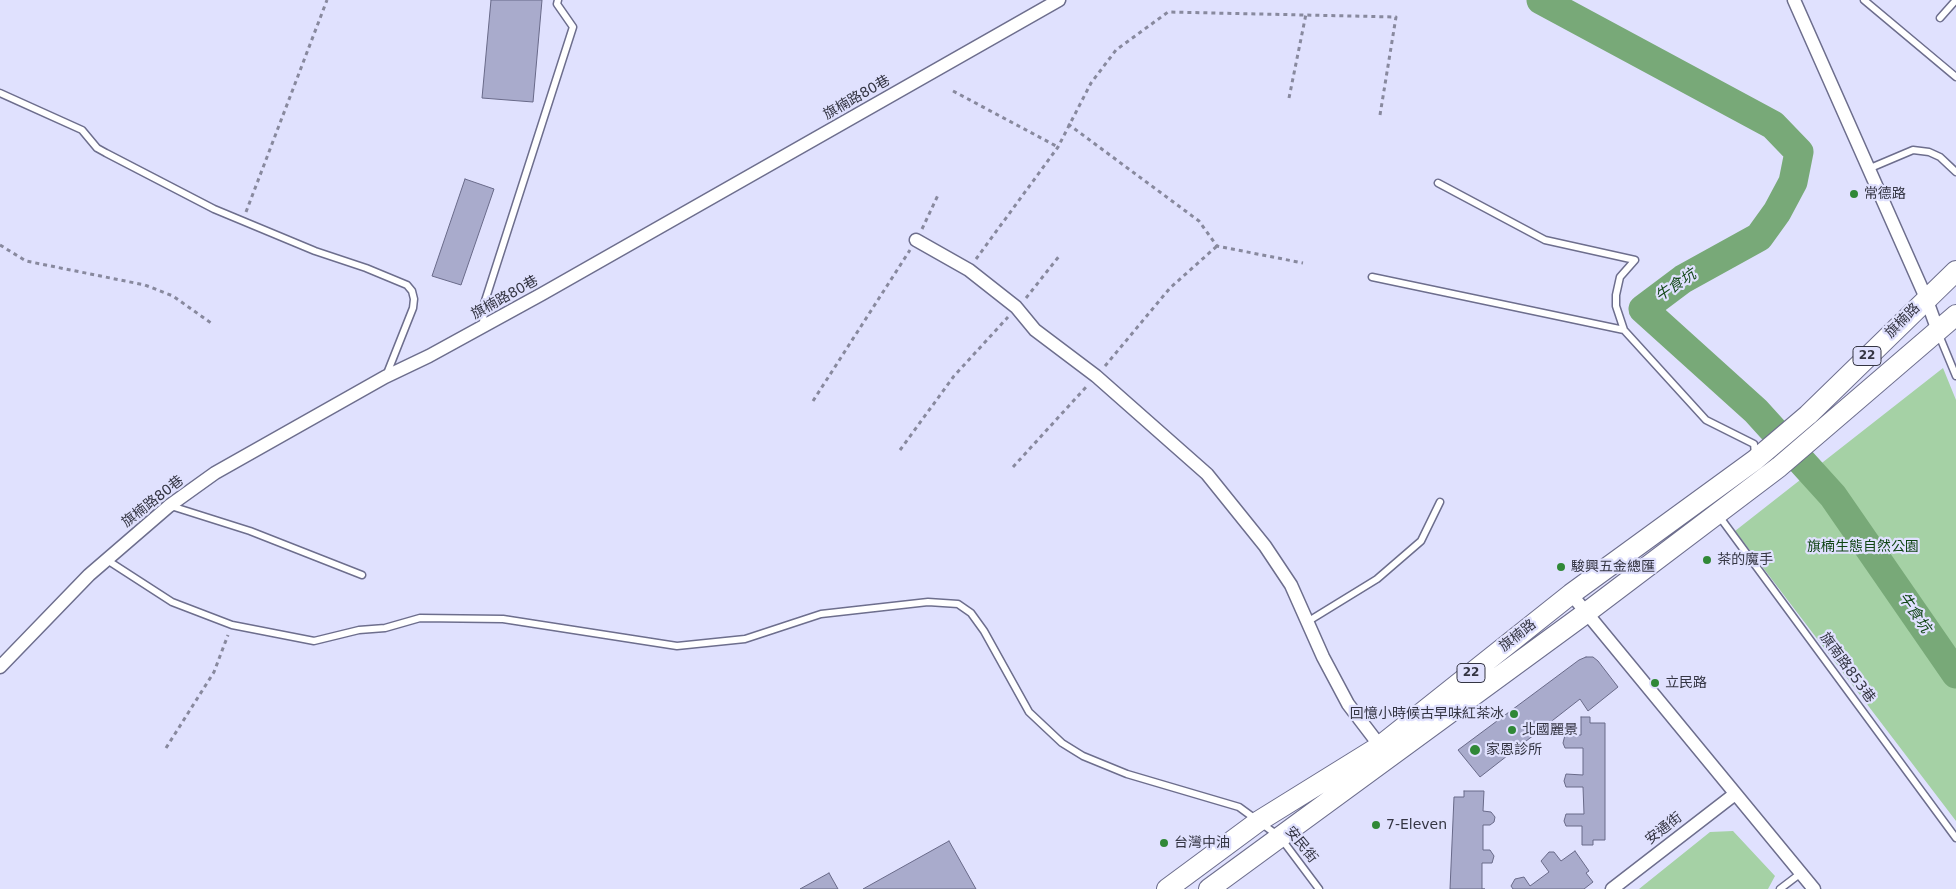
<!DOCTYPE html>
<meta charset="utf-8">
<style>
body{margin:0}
canvas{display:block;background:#e0e1fe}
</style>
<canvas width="1956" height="889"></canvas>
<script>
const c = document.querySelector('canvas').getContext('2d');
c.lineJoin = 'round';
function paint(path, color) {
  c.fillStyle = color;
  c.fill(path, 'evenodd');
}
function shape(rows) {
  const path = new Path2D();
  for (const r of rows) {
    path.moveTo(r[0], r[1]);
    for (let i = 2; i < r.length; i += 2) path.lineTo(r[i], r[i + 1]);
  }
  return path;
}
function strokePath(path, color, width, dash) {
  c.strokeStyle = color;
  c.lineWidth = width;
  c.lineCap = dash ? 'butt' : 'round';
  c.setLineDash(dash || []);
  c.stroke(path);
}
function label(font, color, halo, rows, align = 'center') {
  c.font = font + ' "DejaVu Sans","Noto Sans TC",sans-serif';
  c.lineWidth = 4.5;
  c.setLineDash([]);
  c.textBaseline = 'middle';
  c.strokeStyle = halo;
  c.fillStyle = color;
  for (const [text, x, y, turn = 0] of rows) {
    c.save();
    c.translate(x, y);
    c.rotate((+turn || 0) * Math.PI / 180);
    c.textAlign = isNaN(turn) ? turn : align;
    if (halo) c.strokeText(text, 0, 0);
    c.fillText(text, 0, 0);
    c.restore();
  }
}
paint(shape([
 [1943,368,1956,400,1956,821,1735,531],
 [1733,831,1775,876,1768,889,1639,889,1710,832]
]), '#a5d1a5');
strokePath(shape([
 [1541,0,1773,125,1799,152,1793,182,1777,212,1759,237,1683,279,1643,309,1756,411,1833,496,1956,674]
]), '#78a978', 29);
const building = shape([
 [491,0,542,0,533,102,482,98,491,0],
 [465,179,494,189,461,285,432,276,465,179],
 [1586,657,1593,657,1598,661,1618,687,1588,711,1580,699,1480,777,1458,750,1579,660,1586,657],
 [1581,717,1590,717,1590,723,1605,723,1605,840,1593,840,1593,845,1582,845,1582,826,1566,826,1564,821,1566,814,1584,814,1583,787,1566,787,1564,781,1566,774,1583,775,1583,748,1565,748,1563,743,1565,735,1581,735,1581,717],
 [1464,791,1484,791,1483,811,1491,812,1495,817,1494,822,1490,825,1483,825,1483,850,1490,850,1494,856,1492,863,1482,863,1482,889,1485,889,1450,889,1454,797,1464,797,1464,791],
 [949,841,976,889,863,889,949,841],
 [1575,851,1589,871,1586,873,1593,882,1584,889,1513,889,1511,886,1515,879,1524,877,1530,886,1549,872,1541,861,1549,852,1554,852,1561,861,1575,851],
 [829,873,838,889,800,889,829,873]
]);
paint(building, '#a9abcc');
strokePath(building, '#696a89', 1);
const lane = shape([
 [1864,0,1956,77],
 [1940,18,1956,0],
 [0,93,82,130,97,148,106,153,214,209,315,251,366,268,407,285,412,291,414,299,413,308,386,376],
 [1868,169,1913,150,1929,152,1940,157,1956,172],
 [1438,183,1545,240,1635,260,1620,277,1616,295,1616,306,1624,330,1706,420,1754,444,1755,454],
 [1372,277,1624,330],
 [483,325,484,304,573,27,557,4,558,0],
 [1939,335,1956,376],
 [171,506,250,531,362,575],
 [1719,516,1956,838],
 [107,560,172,602,232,625,314,641,359,630,385,628,420,618,503,619,677,646,745,639,821,614,928,602,958,604,971,613,984,631,1029,712,1062,743,1083,756,1127,774,1239,807,1280,837,1319,889],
 [1307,622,1377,579,1421,541,1440,502],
 [1780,889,1801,873]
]);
const street = shape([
 [1794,0,1926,298,1938,331],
 [916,240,969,270,1016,307,1035,330,1096,376,1207,474,1265,546,1291,585,1323,657,1348,704,1380,746],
 [1571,594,1814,889],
 [0,667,89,575,169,506,215,473,385,377,429,356,542,294,1059,0],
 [1612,889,1735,794]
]);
const primary = shape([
 [1167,889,1259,821,1380,746,1571,594,1755,460,1808,415,1956,271],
 [1209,889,1586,613,1779,467,1956,315]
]);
strokePath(lane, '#6d6e8d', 9);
strokePath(street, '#6d6e8d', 15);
strokePath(primary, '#6d6e8d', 22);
strokePath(shape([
 [953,91,1058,147],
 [1289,98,1306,14],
 [1068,124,1199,221,1217,246,1303,263],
 [246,212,327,0],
 [922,229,939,193],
 [0,245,26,261,145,285,173,296,211,323],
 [976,259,1058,147,1091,83,1116,50,1168,12,1396,17,1380,115],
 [1026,298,1060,255],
 [1105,366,1170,288,1217,246],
 [813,401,910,250],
 [900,450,954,376,1008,317],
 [1013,467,1087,386],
 [166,748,214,672,228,635]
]), '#88899e', 3, [4, 4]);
strokePath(lane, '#fff', 6);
strokePath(street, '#fff', 12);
strokePath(primary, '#fff', 20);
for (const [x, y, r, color] of [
 [1854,194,5,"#308837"],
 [1707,560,5,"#308837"],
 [1561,567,5,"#308837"],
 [1655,683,5,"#308837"],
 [1514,714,5,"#308837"],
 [1512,730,5,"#308837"],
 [1475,750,6,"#308837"],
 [1376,825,5,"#308837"],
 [1164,843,5,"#308837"]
]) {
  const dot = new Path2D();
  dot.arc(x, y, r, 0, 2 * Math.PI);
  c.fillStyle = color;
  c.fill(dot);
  strokePath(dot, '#e0e1fe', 2);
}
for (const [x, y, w] of [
 [1867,356,28],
 [1471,673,28]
]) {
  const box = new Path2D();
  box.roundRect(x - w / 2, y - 9.5, w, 19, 4);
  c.fillStyle = '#e0e1fe';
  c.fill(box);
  strokePath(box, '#343543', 1);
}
label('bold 12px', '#343543', null, [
 ["22",1867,356],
 ["22",1471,673]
]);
label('14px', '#343543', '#e0e1fe', [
 ["旗楠路80巷",857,98,-30],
 ["旗楠路80巷",505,298,-29],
 ["旗楠路",1903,321,-45],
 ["旗楠路80巷",153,502,-38],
 ["旗楠路",1518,636,-38],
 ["旗南路853巷",1847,668,54],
 ["安通街",1664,829,-38],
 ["安民街",1301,845,51]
]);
label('14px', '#343543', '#e0e1fe', [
 ["常德路",1864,194],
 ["茶的魔手",1717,560],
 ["駿興五金總匯",1571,567],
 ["立民路",1665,683],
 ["回憶小時候古早味紅茶冰",1504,714,"right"],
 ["北國麗景",1522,730],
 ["家恩診所",1486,750],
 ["7-Eleven",1386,825],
 ["台灣中油",1174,843]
], 'left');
label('14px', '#104515', '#e0e1fe', [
 ["旗楠生態自然公園",1863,547]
]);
label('italic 15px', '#134718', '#e0e1fe', [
 ["牛食坑",1676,286,-34],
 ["牛食坑",1914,613,55]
]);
</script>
